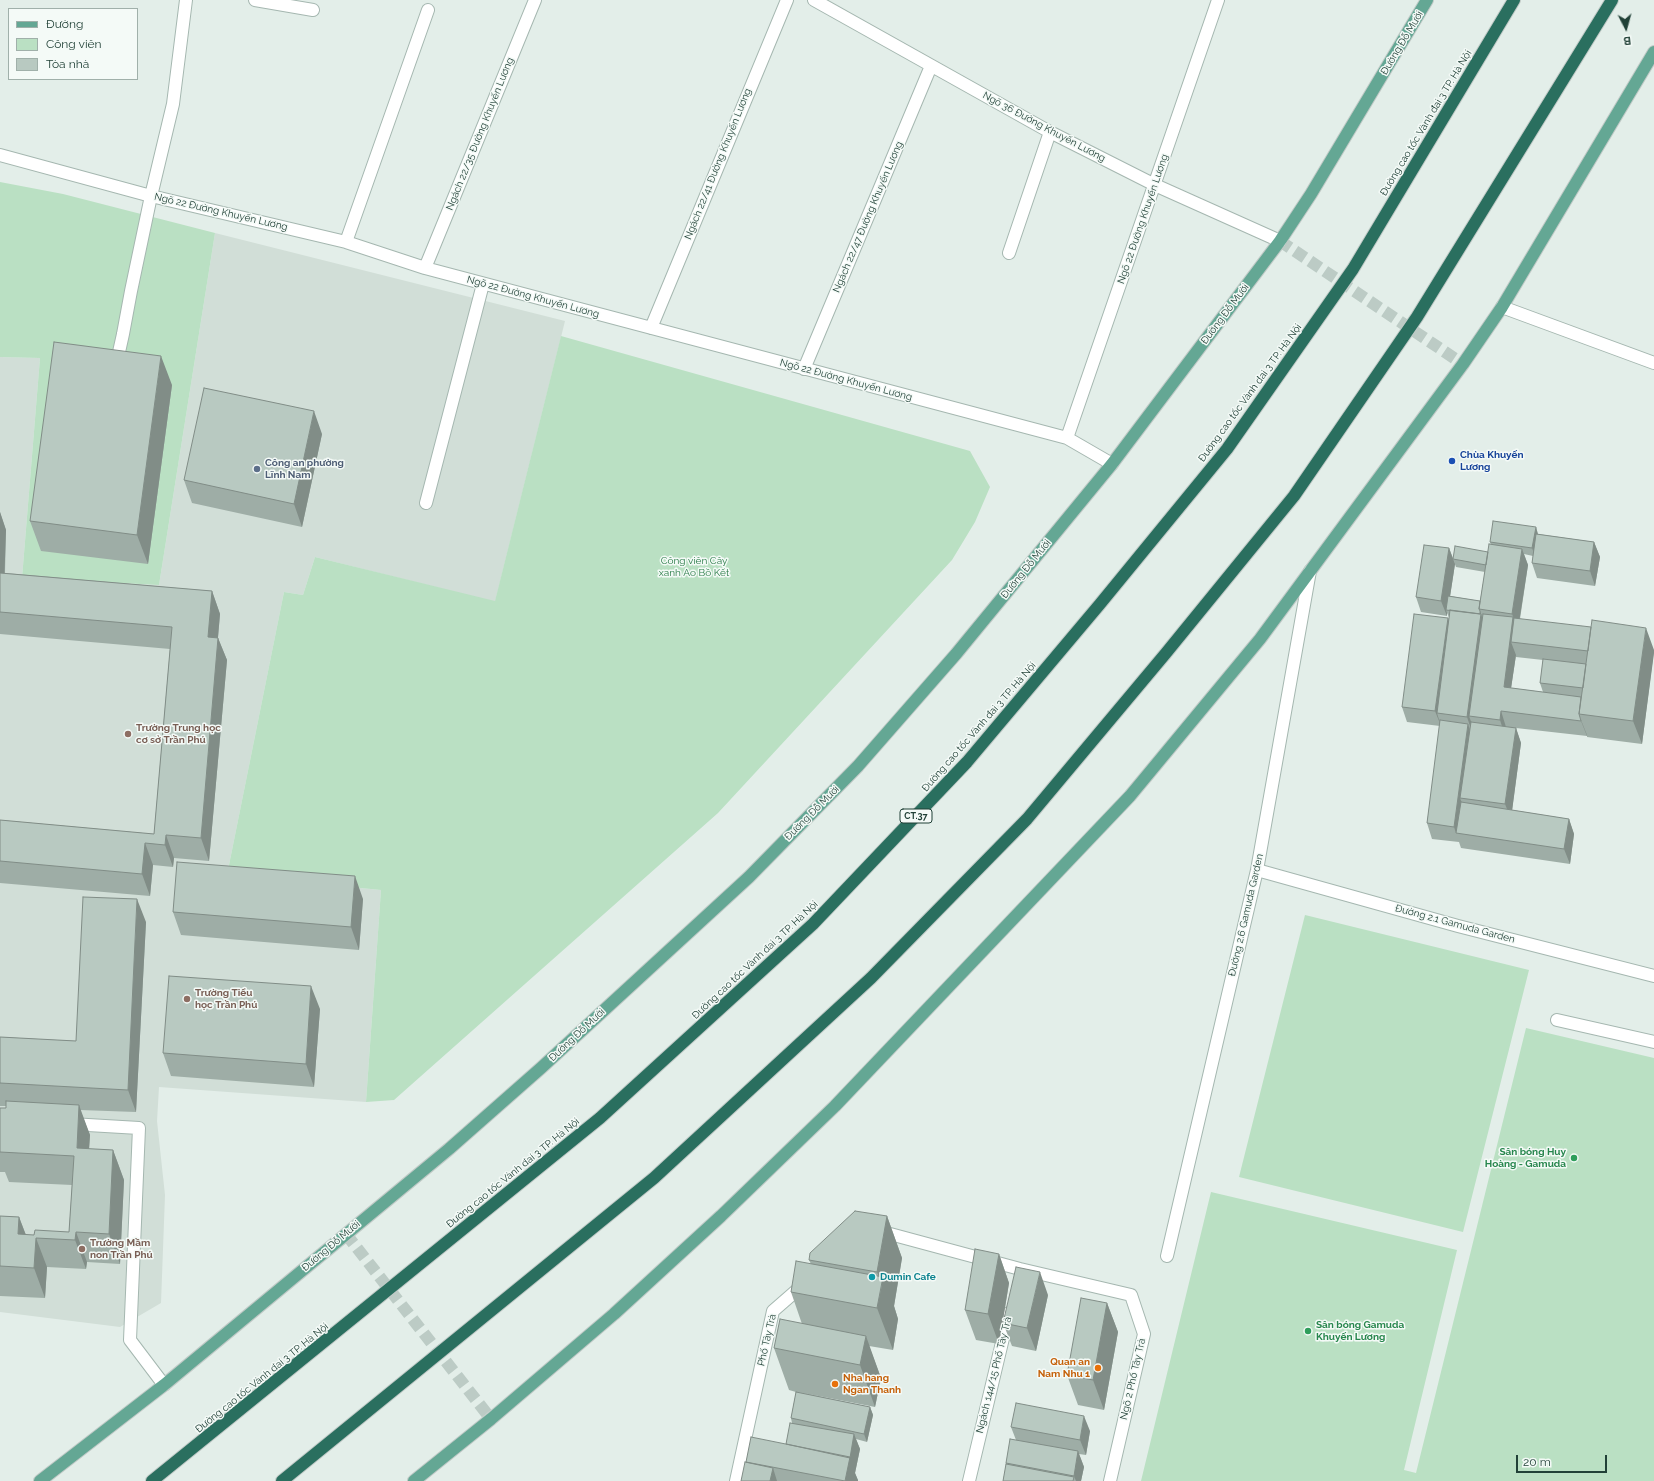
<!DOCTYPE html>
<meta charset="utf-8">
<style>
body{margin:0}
#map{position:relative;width:1654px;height:1481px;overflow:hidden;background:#e3eee9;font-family:Raleway,sans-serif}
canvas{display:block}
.legend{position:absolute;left:8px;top:8px;width:130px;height:72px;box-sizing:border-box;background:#f4faf7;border:1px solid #a0b0aa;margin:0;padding:5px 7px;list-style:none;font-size:12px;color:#214137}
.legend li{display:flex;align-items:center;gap:8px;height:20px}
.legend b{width:20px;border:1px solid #a0b0aa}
.north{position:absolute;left:1606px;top:8px;width:40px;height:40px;-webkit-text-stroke:3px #f4faf7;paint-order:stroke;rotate:174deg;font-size:11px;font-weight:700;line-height:16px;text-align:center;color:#214137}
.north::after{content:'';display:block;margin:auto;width:14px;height:18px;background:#214137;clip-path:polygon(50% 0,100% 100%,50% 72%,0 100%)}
.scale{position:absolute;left:1516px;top:1455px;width:91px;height:18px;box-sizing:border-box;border:2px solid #214137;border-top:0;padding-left:5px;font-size:12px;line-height:14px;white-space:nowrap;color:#214137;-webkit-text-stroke:3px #f4faf7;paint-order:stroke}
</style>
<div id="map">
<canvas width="1654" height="1481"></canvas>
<ul class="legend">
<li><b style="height:5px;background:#64a794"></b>Đường</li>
<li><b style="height:11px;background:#bae0c3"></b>Công viên</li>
<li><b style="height:11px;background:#b8c9c1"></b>Tòa nhà</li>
</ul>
<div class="north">B</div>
<div class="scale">20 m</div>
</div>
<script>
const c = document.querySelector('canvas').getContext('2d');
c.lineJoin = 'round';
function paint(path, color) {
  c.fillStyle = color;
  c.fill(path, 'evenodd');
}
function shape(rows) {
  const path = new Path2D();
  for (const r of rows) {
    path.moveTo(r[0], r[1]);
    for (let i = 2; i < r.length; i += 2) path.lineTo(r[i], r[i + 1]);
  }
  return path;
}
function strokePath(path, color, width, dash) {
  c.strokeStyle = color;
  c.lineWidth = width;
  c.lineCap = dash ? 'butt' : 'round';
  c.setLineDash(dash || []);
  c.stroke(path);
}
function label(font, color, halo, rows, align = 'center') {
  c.font = font + ' Raleway,sans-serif';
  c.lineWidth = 3;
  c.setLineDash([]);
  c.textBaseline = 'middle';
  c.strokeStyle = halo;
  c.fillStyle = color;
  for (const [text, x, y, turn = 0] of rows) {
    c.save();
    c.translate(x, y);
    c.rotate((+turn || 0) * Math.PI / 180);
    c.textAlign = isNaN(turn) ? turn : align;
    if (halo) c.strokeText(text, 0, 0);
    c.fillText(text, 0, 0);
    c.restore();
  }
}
paint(shape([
 [215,233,565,321,495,602,315,557,303,595,284,592,227,875,381,890,366,1102,159,1087,157,1121,165,1195,161,1303,120,1327,0,1312,0,357,40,358,22,578,159,585]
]), '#d1ded7');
paint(shape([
 [0,182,63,194,215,233,159,585,22,578,40,358,0,357],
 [561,336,970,451,990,487,975,522,952,560,718,813,394,1100,366,1102,381,890,227,875,284,592,303,595,315,557,495,601],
 [1305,915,1529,970,1463,1232,1239,1177],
 [1526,1028,1654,1058,1654,1481,1141,1481,1211,1192,1457,1250,1404,1470,1416,1473]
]), '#bae0c3');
strokePath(shape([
 [1280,241,1463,364]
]), '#bccbc5', 12, [12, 6]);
strokePath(shape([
 [346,1234,491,1419]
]), '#bccbc5', 12, [12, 6]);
const lane = shape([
 [117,361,123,334,131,291,151,196],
 [1557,1020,1654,1042],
 [71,1124,139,1128,130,1340,164,1385],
 [969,1481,1009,1313]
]);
const street = shape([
 [255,0,313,10],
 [814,0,1050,132,1155,185,1280,241],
 [0,155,151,196,346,242,425,268,1067,438,1112,464],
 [151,196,173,104,186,0],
 [346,242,428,10],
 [1009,253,1050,132],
 [425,268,535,0],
 [1502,307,1654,363],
 [651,328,787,0],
 [804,369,931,66],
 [1067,438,1218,0],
 [426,503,483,284],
 [1257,870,1458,926,1654,976],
 [879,1231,1020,1269,1131,1295,1144,1334,1110,1481],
 [1167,1256,1257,870,1310,571],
 [736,1481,773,1311,804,1284]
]);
const primary = shape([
 [40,1481,164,1385,449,1149,541,1068,749,877,858,766,956,654,1112,464,1280,241,1311,194,1427,0],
 [414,1481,491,1419,614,1314,721,1216,835,1106,1130,796,1260,639,1463,364,1502,307,1654,52]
]);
const highway = shape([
 [152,1481,600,1118,813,924,967,762,1100,604,1227,449,1353,269,1514,0],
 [282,1481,654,1178,871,978,1027,819,1166,653,1294,496,1417,317,1612,0]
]);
strokePath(lane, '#a5b7b0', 14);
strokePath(street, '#a5b7b0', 14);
strokePath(primary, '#c1cac7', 14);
strokePath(highway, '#c1cac7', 14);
strokePath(lane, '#fff', 12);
strokePath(street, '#fff', 12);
strokePath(primary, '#64a794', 12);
strokePath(highway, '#2a6f5f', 12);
paint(shape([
 [172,385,148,564,41,551,30,521],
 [322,434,302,527,192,503,184,480],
 [0,512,6,530,5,573,212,591,220,614,218,638,227,660,209,861,174,858,173,867,153,865,150,896,0,883,0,820,154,834,170,649,0,634],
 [1536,527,1538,534,1594,542,1600,557,1595,586,1537,578,1532,563,1533,556,1524,554,1528,565,1520,619,1654,650,1642,744,1587,737,1587,735,1587,736,1516,728,1521,743,1512,810,1569,819,1574,834,1570,864,1461,848,1459,842,1432,839,1427,823,1440,726,1407,722,1402,707,1448,618,1449,621,1449,617,1447,613,1447,616,1421,612,1416,597,1449,548,1455,564,1450,596,1480,601,1485,572,1456,567,1453,559,1488,552,1491,545,1490,542],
 [1516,655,1516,657,1543,660,1540,683,1543,692,1511,688],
 [363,899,359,950,181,935,173,912],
 [146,922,136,1112,80,1110,90,1135,89,1149,113,1150,124,1180,120,1264,87,1262,86,1269,47,1267,45,1298,0,1296,0,1216,19,1217,26,1235,34,1235,69,1232,72,1185,9,1182,5,1172,0,1172,0,1108,6,1108,6,1106,0,1106,0,1037,76,1041],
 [320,1009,314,1087,171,1076,163,1053],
 [887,1216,902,1258,894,1306,898,1319,893,1350,869,1346,881,1378,875,1407,798,1392,870,1407,873,1415,867,1442,856,1439,860,1449,855,1473,858,1481,741,1481,746,1462,786,1444,792,1423,791,1418,796,1392,789,1390,774,1348,802,1324,791,1292,811,1264,809,1260],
 [999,1254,1009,1283,999,1344,976,1340,965,1310],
 [1048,1295,1036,1351,1012,1346,1003,1323],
 [1107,1303,1118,1332,1104,1410,1078,1405,1067,1375],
 [1011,1427,1090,1431,1086,1455,1079,1454,1084,1467,1081,1481,1003,1481,1006,1465,1006,1463,1016,1440]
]), '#9eada6');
paint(shape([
 [161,356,172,385,148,564,137,535],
 [314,411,322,434,302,527,294,504],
 [0,512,6,530,4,587,0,576],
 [1536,527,1538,535,1535,556,1532,548],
 [1594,542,1600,557,1595,586,1590,571],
 [1449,548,1455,564,1448,610,1446,610,1447,613,1447,616,1441,601],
 [1522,549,1528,565,1518,629,1512,614],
 [212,591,220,614,216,659,208,637],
 [1480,611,1486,629,1469,716,1473,727,1472,732,1467,717],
 [1513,617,1519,633,1511,642,1516,655,1509,702,1504,687],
 [1448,618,1453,633,1437,713,1441,726,1435,711],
 [1646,628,1654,650,1654,653,1642,744,1633,721],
 [218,638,227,660,209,861,201,838],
 [1501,711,1506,727,1505,736,1500,720],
 [1581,720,1587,735,1587,736,1581,721],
 [1468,724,1473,739,1460,798,1464,809,1456,833,1454,827],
 [1516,728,1521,743,1511,819,1505,804],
 [1569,819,1574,834,1570,864,1564,849],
 [166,835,174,858,173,867,165,845],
 [145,843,153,865,150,896,142,874],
 [355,876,363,899,359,950,351,927],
 [137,899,146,922,136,1112,128,1090],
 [311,986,320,1009,314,1087,306,1064],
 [79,1105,90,1135,87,1178,77,1148],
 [113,1150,124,1180,120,1264,109,1234],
 [887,1216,902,1258,894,1306,898,1319,893,1350,877,1308,882,1285,877,1272],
 [19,1217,30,1246,18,1234],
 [76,1232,87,1262,86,1269,75,1240],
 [36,1238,47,1267,45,1298,34,1268],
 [999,1254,1009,1283,999,1344,988,1314],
 [1040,1272,1048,1295,1036,1351,1027,1328],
 [1107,1303,1118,1332,1104,1410,1093,1380],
 [866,1336,881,1378,875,1407,860,1365],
 [870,1407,873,1415,867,1442,864,1434],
 [1084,1416,1090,1431,1086,1455,1080,1440],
 [854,1434,860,1449,855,1473,858,1480,858,1481,845,1481],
 [1078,1451,1084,1467,1081,1481,1076,1481,1074,1476],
 [773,1468,777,1481,770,1481]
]), '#818d87');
const building = shape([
 [54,342,161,356,137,535,30,521,54,342],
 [204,388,314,411,294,504,184,480,204,388],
 [1493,521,1536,527,1532,548,1490,542,1493,521],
 [1536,534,1594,542,1590,571,1532,563,1536,534],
 [1489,544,1522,549,1512,614,1479,609,1489,544],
 [1424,545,1449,548,1441,601,1416,597,1424,545],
 [1455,546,1488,552,1486,565,1453,559,1455,546],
 [0,573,212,591,208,637,218,638,201,838,166,835,165,845,145,843,142,874,0,861,0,820,154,834,172,627,0,612,0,573],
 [1448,596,1480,601,1479,609,1480,611,1480,614,1446,610,1448,596],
 [1450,610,1481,614,1467,717,1437,713,1450,610],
 [1414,614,1448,618,1435,711,1402,707,1414,614],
 [1483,614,1513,617,1504,687,1581,697,1579,714,1581,721,1501,711,1500,720,1469,716,1483,614],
 [1514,618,1591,627,1588,651,1511,642,1514,618],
 [1592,620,1646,628,1633,721,1579,714,1592,620],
 [1543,659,1586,664,1583,688,1540,683,1543,659],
 [1440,720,1468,724,1454,827,1427,823,1440,720],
 [1471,722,1516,728,1505,804,1460,798,1471,722],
 [1461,802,1569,819,1564,849,1456,833,1461,802],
 [177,862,355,876,351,927,173,912,177,862],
 [83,897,137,899,128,1090,0,1083,0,1037,76,1041,83,897],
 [169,976,311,986,306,1064,163,1053,169,976],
 [6,1101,79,1105,77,1148,113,1150,109,1234,76,1232,75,1240,36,1238,34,1268,0,1266,0,1216,19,1217,18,1234,34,1235,35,1230,69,1232,74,1156,0,1152,0,1108,6,1108,6,1101],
 [855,1211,887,1216,877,1272,809,1260,810,1253,855,1211],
 [975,1249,999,1254,988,1314,965,1310,975,1249],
 [796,1261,883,1277,877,1308,791,1292,796,1261],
 [1016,1267,1040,1272,1027,1328,1003,1323,1016,1267],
 [1081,1298,1107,1303,1093,1380,1067,1375,1081,1298],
 [780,1319,866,1336,860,1365,774,1348,780,1319],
 [796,1392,870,1407,864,1434,791,1418,796,1392],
 [1016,1403,1084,1416,1080,1440,1011,1427,1016,1403],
 [790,1423,854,1434,850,1458,786,1444,790,1423],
 [751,1437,850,1457,845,1481,746,1462,751,1437],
 [1010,1439,1078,1451,1074,1476,1006,1463,1010,1439],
 [745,1462,773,1468,770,1481,741,1481,745,1462],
 [1006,1464,1074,1477,1073,1481,1003,1481,1006,1464]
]);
paint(building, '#b8c9c1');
strokePath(building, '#818d87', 1);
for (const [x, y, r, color] of [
 [1452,461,4,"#1a4fb4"],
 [257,469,4,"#5c6f8a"],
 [128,734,4,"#8d6e63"],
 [187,999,4,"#8d6e63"],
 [1574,1158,4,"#2e9e5b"],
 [82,1249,4,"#8d6e63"],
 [872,1277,4,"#0f9aa8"],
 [1308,1331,4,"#2e9e5b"],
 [1098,1368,4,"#e8710a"],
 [835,1384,4,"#e8710a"]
]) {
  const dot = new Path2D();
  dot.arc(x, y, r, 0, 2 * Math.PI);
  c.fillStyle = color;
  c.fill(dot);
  strokePath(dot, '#f4faf7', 1.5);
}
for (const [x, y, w] of [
 [916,816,32]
]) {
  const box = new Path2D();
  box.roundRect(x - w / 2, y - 7, w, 14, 3);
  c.fillStyle = '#f4faf7';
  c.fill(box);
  strokePath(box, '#214137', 1);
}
label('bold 9px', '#214137', null, [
 ["CT.37",916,816]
]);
label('10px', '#214137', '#f4faf7', [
 ["Đường Đỗ Mười",1402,43,-59],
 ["Đường cao tốc Vành đai 3 TP. Hà Nội",1426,123,-59],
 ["Ngõ 36 Đường Khuyến Lương",1044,127,28],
 ["Ngách 22/35 Đường Khuyến Lương",480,134,-68],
 ["Ngách 22/41 Đường Khuyến Lương",718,164,-68],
 ["Ngõ 22 Đường Khuyến Lương",221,212,13],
 ["Ngách 22/47 Đường Khuyến Lương",868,217,-67],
 ["Ngõ 22 Đường Khuyến Lương",1143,219,-71],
 ["Ngõ 22 Đường Khuyến Lương",533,297,15],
 ["Đường Đỗ Mười",1225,314,-53],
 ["Ngõ 22 Đường Khuyến Lương",846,380,15],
 ["Đường cao tốc Vành đai 3 TP. Hà Nội",1250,393,-54],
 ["Đường Đỗ Mười",1026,569,-51],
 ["Đường cao tốc Vành đai 3 TP. Hà Nội",979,727,-49],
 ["Đường Đỗ Mười",812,813,-45],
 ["Đường 2.6 Gamuda Garden",1246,915,-77],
 ["Đường 2.1 Gamuda Garden",1455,924,15],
 ["Đường cao tốc Vành đai 3 TP. Hà Nội",755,960,-43],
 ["Đường Đỗ Mười",577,1035,-43],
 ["Đường cao tốc Vành đai 3 TP. Hà Nội",513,1173,-39],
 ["Đường Đỗ Mười",331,1246,-40],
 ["Phố Tây Trà",767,1340,-77],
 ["Ngách 144/15 Phố Tây Trà",994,1375,-76],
 ["Đường cao tốc Vành đai 3 TP. Hà Nội",262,1378,-39],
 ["Ngõ 2 Phố Tây Trà",1133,1379,-77]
]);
label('bold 10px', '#164399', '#f4faf7', [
 ["Chùa Khuyến",1460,455],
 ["Lương",1460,467]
], 'left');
label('bold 10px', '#4e5e75', '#f4faf7', [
 ["Công an phường",265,463],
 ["Lĩnh Nam",265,475]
], 'left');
label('10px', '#287b46', '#f4faf7', [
 ["Công viên Cây",694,561],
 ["xanh Ao Bồ Kết",694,573]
]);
label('bold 10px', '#785e54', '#f4faf7', [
 ["Trường Trung học",136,728],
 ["cơ sở Trần Phú",136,740],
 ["Trường Tiểu",195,993],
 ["học Trần Phú",195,1005],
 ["Trường Mầm",90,1243],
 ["non Trần Phú",90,1255]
], 'left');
label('bold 10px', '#27864d', '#f4faf7', [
 ["Sân bóng Huy",1566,1152],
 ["Hoàng - Gamuda",1566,1164],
 ["Sân bóng Gamuda",1316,1325,"left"],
 ["Khuyến Lương",1316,1337,"left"]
], 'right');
label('bold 10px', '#0d838f', '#f4faf7', [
 ["Dumin Cafe",880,1277]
], 'left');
label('bold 10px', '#c56008', '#f4faf7', [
 ["Quan an",1090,1362],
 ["Nam Nhu 1",1090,1374],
 ["Nha hang",843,1378,"left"],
 ["Ngan Thanh",843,1390,"left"]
], 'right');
</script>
